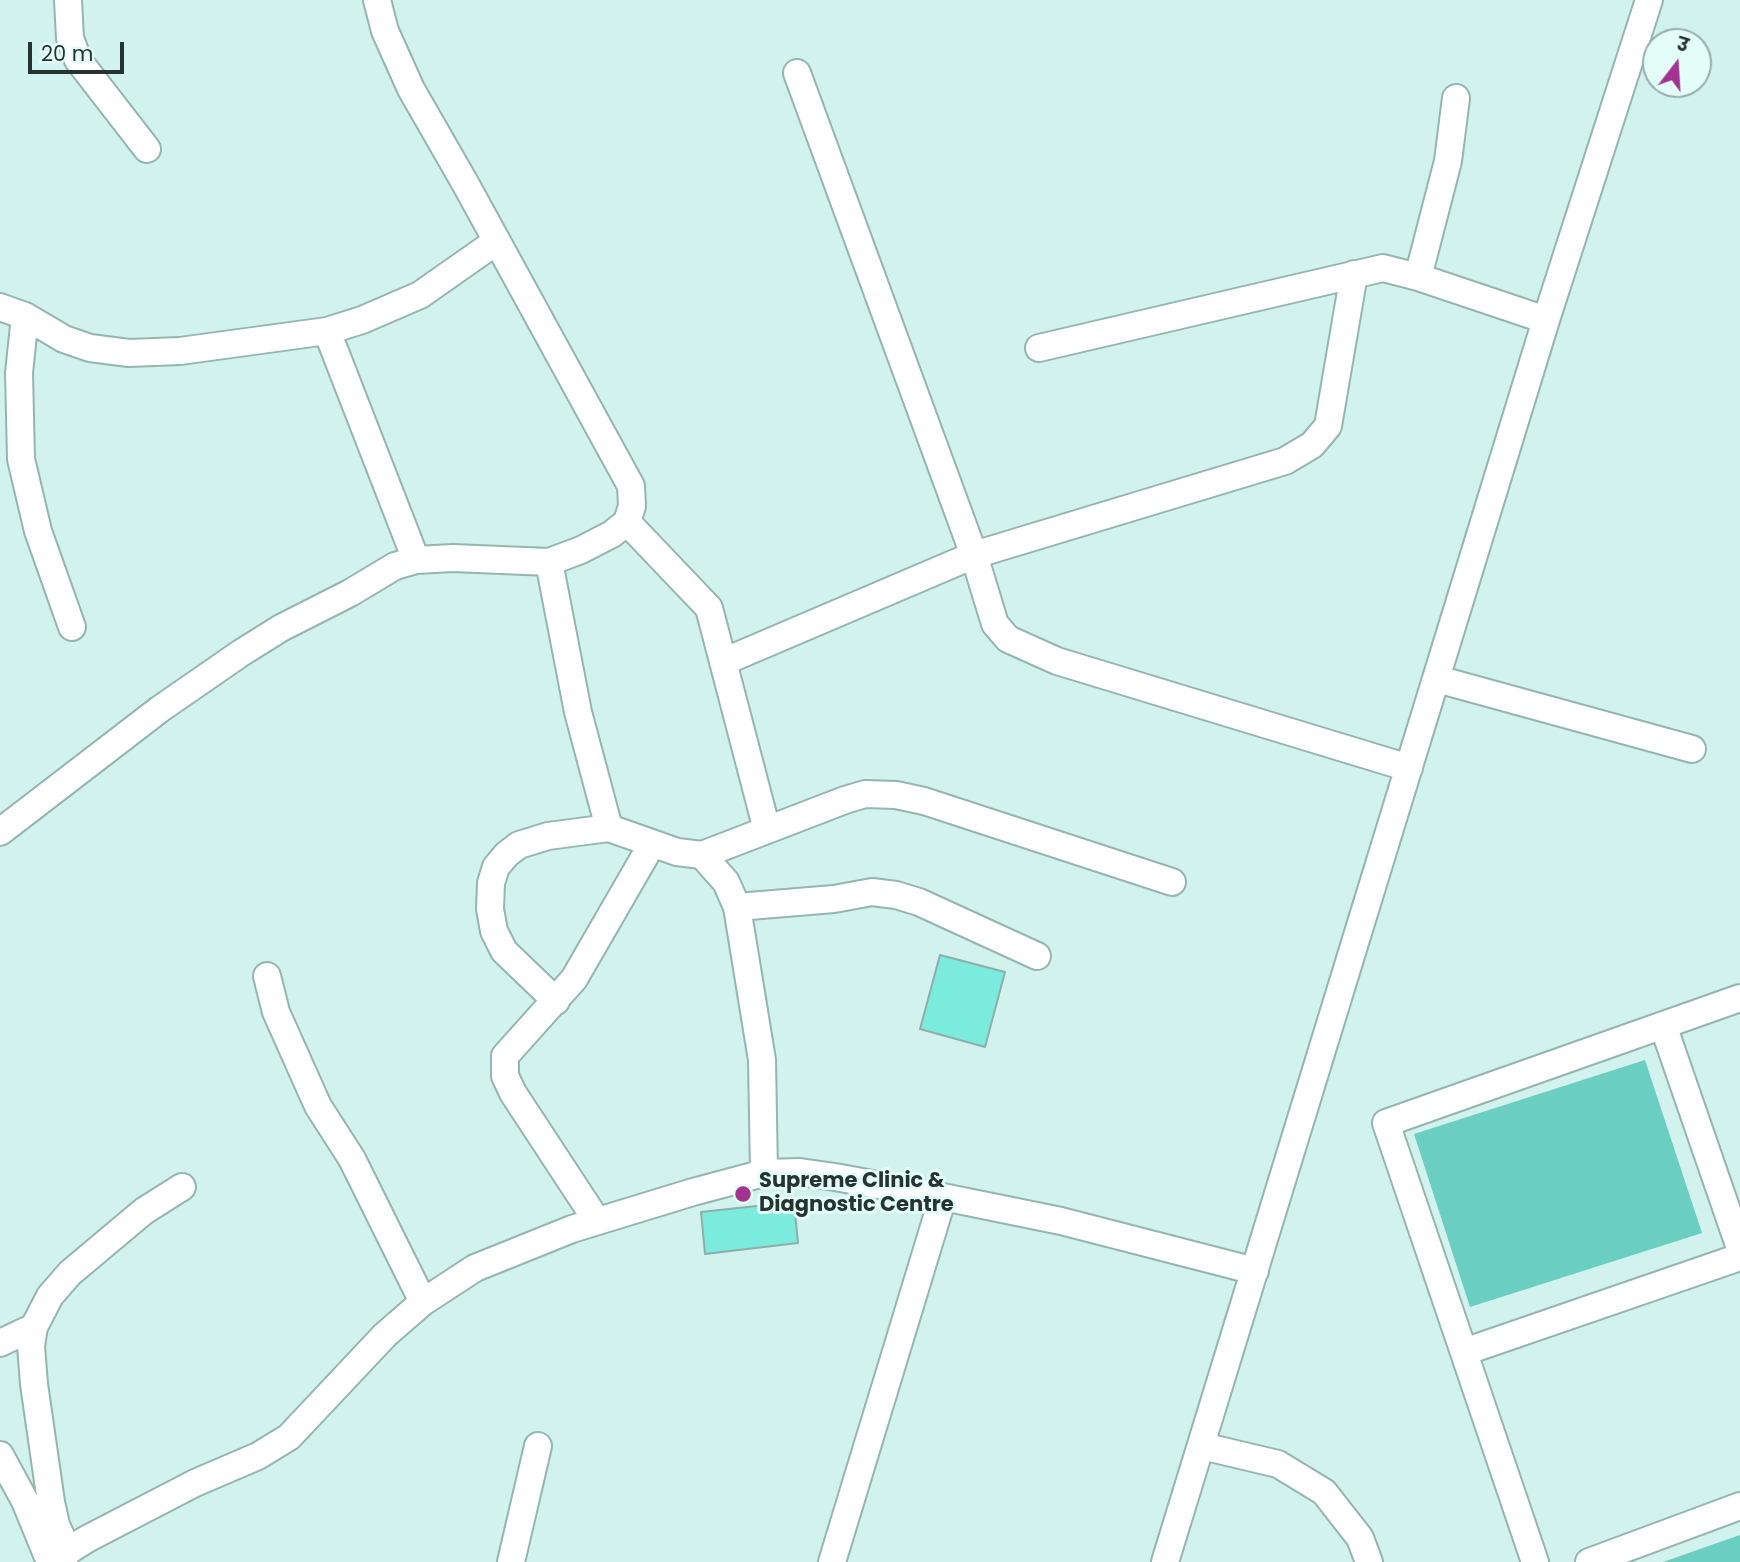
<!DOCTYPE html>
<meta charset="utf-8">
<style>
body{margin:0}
#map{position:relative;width:1740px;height:1562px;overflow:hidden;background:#d1f2ed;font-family:Poppins,"Noto Sans Devanagari",sans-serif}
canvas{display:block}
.north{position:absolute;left:1642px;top:28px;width:70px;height:70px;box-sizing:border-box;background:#e3fef9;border:2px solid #97ada9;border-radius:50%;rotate:17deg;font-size:19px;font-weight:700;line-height:28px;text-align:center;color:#263331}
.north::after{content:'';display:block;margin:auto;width:24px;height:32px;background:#a23391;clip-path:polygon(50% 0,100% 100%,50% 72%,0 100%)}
.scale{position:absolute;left:28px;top:42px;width:96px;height:32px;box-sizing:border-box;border:4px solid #263331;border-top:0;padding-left:9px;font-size:21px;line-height:24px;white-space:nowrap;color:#263331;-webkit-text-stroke:5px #e3fef9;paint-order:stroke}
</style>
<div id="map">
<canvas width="1740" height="1562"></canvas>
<div class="north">उ</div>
<div class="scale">20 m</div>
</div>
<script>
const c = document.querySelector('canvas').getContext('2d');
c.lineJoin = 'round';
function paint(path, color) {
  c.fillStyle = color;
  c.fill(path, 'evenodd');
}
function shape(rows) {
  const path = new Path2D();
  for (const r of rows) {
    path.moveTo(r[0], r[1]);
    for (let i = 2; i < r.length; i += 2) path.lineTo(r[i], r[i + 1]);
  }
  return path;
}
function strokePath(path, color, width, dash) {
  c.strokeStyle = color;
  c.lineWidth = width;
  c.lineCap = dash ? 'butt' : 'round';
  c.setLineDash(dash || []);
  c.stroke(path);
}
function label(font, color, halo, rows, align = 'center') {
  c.font = font + ' Poppins,sans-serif';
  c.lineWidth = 6;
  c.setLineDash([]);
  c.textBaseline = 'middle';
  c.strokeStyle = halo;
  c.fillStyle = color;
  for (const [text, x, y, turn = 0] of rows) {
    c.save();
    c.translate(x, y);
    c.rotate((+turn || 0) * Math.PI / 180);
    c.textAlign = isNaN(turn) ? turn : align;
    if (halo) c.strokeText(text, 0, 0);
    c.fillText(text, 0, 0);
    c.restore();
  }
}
paint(shape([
 [1645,1060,1702,1233,1470,1307,1414,1134],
 [1740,1535,1740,1562,1663,1562]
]), '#6acec1');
const building = shape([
 [940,955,1005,972,985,1047,920,1029,940,955],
 [794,1202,798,1243,705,1254,701,1212,794,1202]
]);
paint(building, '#7aebdc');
strokePath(building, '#8eaea8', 2);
const minor = shape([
 [68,0,70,38,78,60,147,149],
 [377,0,385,31,411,89,465,183,631,486,632,506,627,522,612,534,581,550,549,562,578,712,609,828],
 [797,73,974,555,995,624,1008,639,1057,661,1409,768],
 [1418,277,1448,161,1456,98],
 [0,307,25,316,64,339,90,348,129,353,180,351,327,331,362,320,420,295,497,241],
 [25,316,19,373,21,459,38,531,72,627],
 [327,331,416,560,453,558,549,562],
 [1039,348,1383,268,1418,277,1546,320],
 [627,522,709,608,767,830],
 [723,662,974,555,1285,461,1312,445,1328,426,1354,274],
 [1437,679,1692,749],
 [0,832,160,709,241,653,281,628,350,593,395,566,416,560],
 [702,855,845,800,865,794,896,795,924,801,1172,882],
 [737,907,834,899,872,892,896,895,919,902,1037,956],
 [267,976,276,1012,318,1106,352,1159,423,1302],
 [556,1001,504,951,494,931,490,909,491,883,496,867,507,854,519,845,548,836,609,828,677,852,702,855,726,882,737,907,762,1060,764,1173],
 [1663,1025,1740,1248],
 [597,1221,513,1093,505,1076,505,1056,574,979,652,844],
 [0,1343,34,1327],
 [1464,1352,1740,1257],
 [1202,1446,1278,1464,1324,1492,1360,1538,1369,1562],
 [0,1455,25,1501,50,1562],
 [68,1551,56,1525,51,1502,34,1384,31,1346,34,1327,50,1296,70,1273,144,1211,182,1187],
 [62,1562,68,1551,87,1539,195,1483,258,1456,289,1437,385,1335,423,1302,475,1268,572,1229,693,1192,764,1173,800,1172,835,1177,943,1197,1061,1221,1255,1271],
 [511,1562,538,1446],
 [832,1562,943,1197],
 [1165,1562,1546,320,1649,0],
 [1535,1562,1386,1123,1740,998],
 [1589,1562,1740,1506]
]);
strokePath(minor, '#95b5b0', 30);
strokePath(minor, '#fff', 26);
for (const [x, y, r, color] of [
 [743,1194,9,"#a23391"]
]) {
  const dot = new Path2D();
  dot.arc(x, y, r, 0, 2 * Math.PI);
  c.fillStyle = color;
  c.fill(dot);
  strokePath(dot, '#e3fef9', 2.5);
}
label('bold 21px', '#263331', '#e3fef9', [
 ["Supreme Clinic &",759,1182],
 ["Diagnostic Centre",759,1206]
], 'left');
</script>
